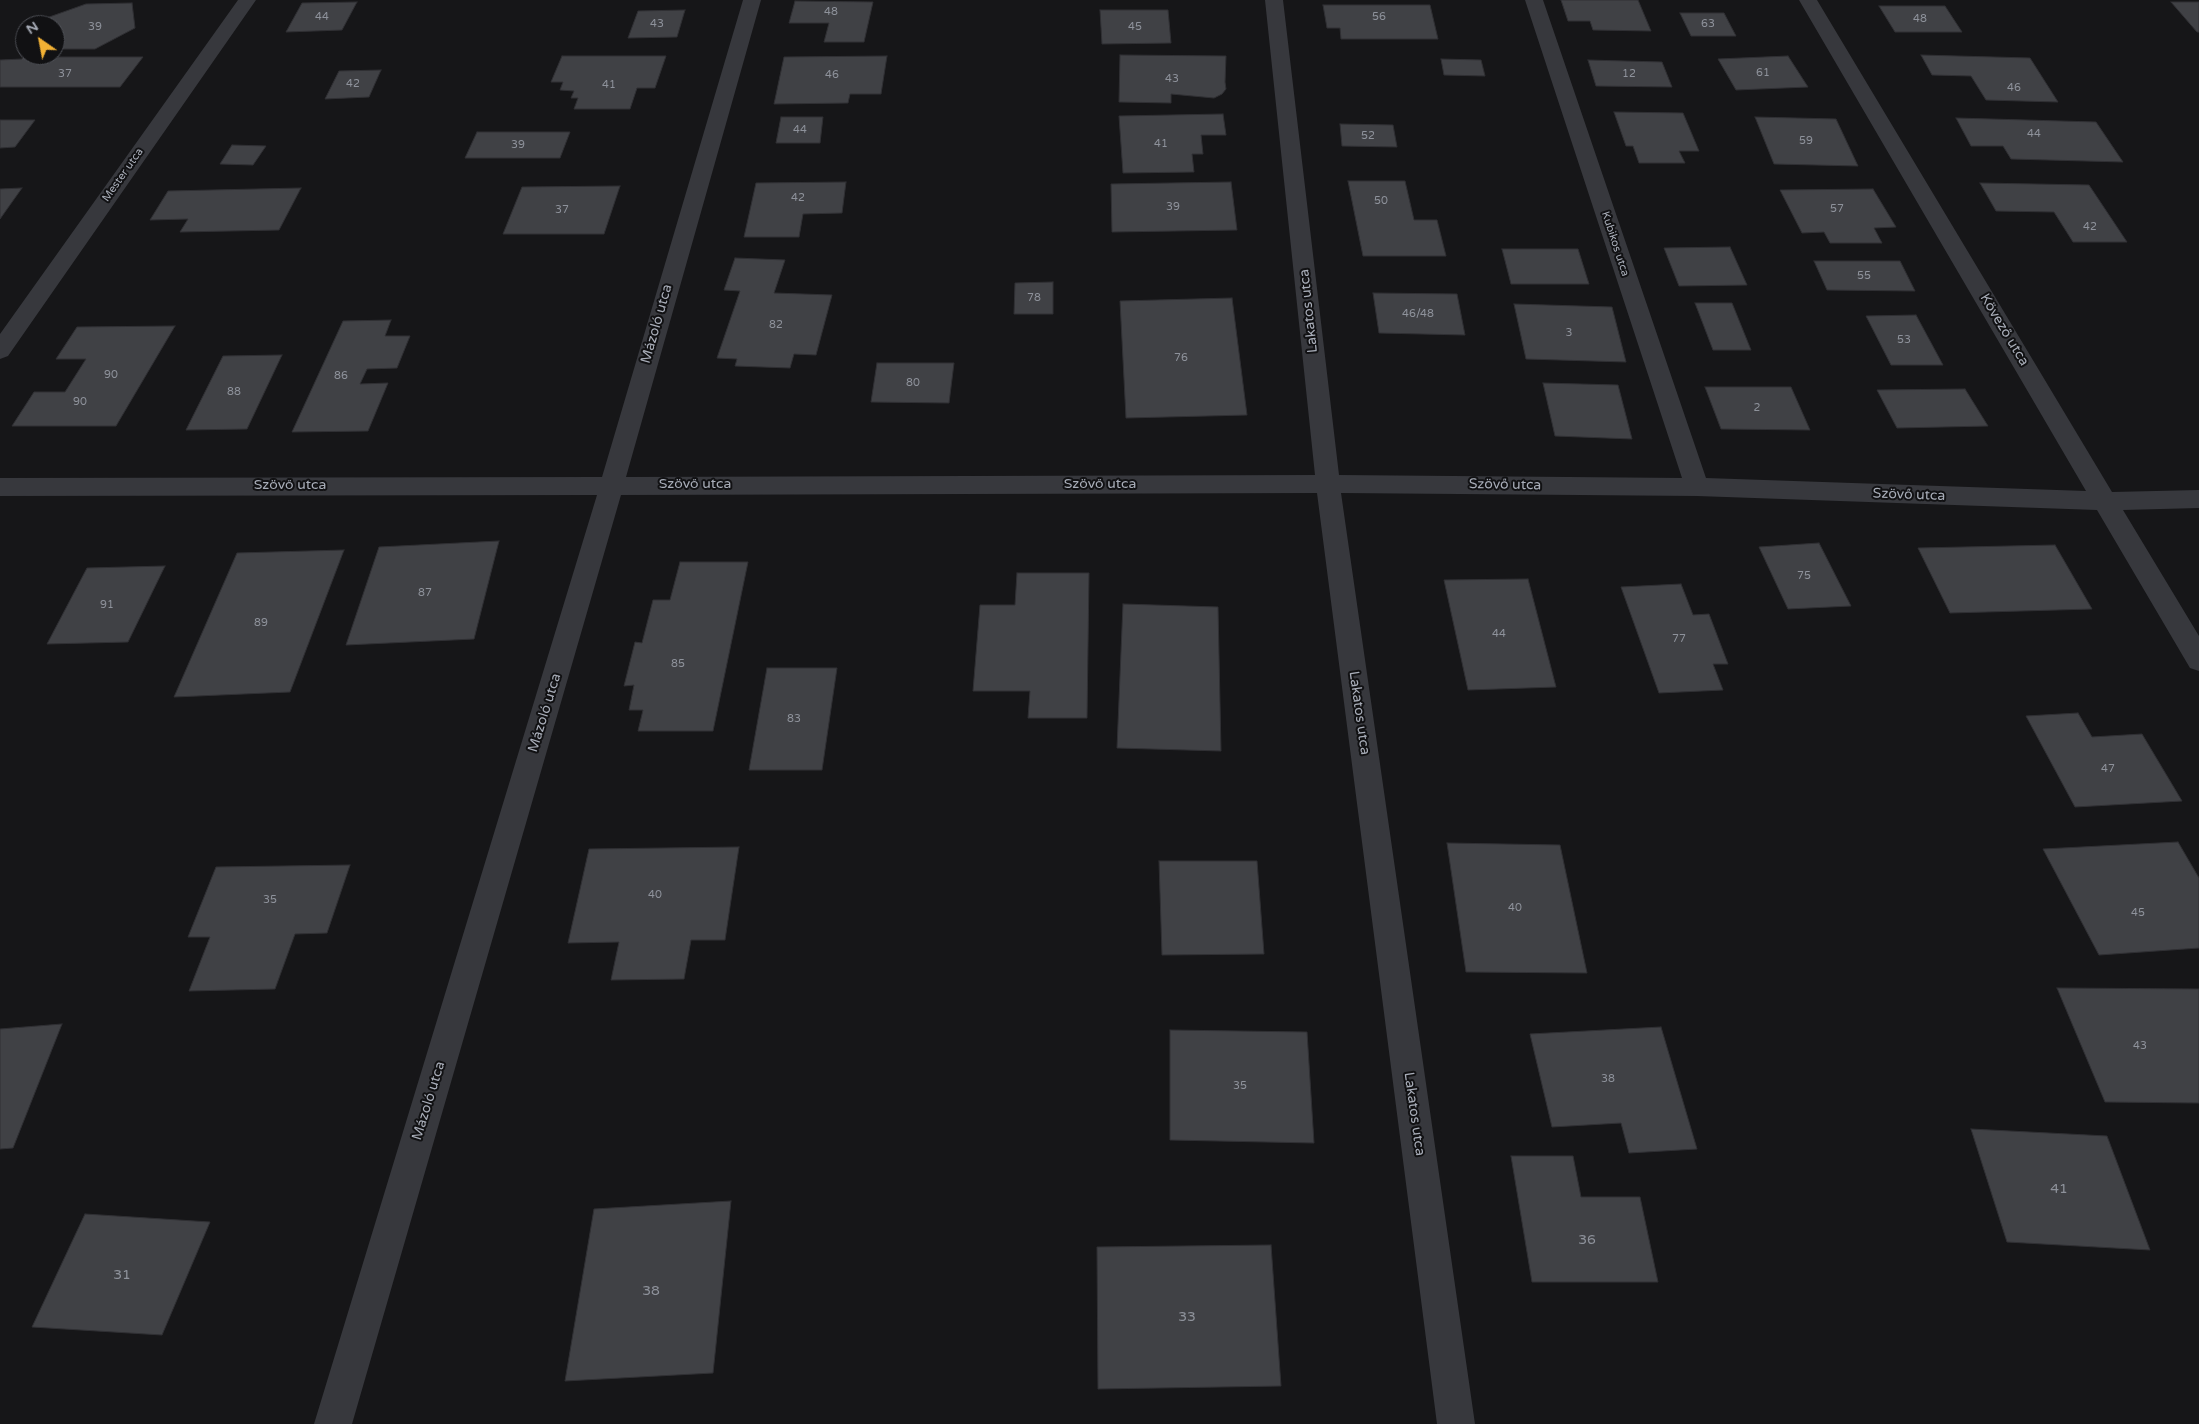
<!DOCTYPE html>
<meta charset="utf-8">
<style>
body{margin:0}
#map{position:relative;width:2199px;height:1424px;overflow:hidden;background:#161618;font-family:"Varela Round",sans-serif}
canvas{display:block}
.north{position:absolute;left:15px;top:15px;width:50px;height:50px;box-sizing:border-box;background:#111113;border:1px solid #4d4f55;border-radius:50%;rotate:327deg;font-size:14px;font-weight:700;line-height:20px;text-align:center;color:#a8adb8}
.north::after{content:'';display:block;margin:auto;width:18px;height:22px;background:#f2b134;clip-path:polygon(50% 0,100% 100%,50% 72%,0 100%)}
</style>
<div id="map">
<canvas width="2199" height="1424"></canvas>
<div class="north">N</div>
</div>
<script>
const c = document.querySelector('canvas').getContext('2d');
c.lineJoin = 'round';
function paint(path, color) {
  c.fillStyle = color;
  c.fill(path, 'evenodd');
}
function shape(rows) {
  const path = new Path2D();
  for (const r of rows) {
    path.moveTo(r[0], r[1]);
    for (let i = 2; i < r.length; i += 2) path.lineTo(r[i], r[i + 1]);
  }
  return path;
}
function strokePath(path, color, width, dash) {
  c.strokeStyle = color;
  c.lineWidth = width;
  c.lineCap = dash ? 'butt' : 'round';
  c.setLineDash(dash || []);
  c.stroke(path);
}
function label(font, color, halo, rows, align = 'center') {
  c.font = font + ' "Varela Round",sans-serif';
  c.lineWidth = 4;
  c.setLineDash([]);
  c.textBaseline = 'middle';
  c.strokeStyle = halo;
  c.fillStyle = color;
  for (const [text, x, y, turn = 0] of rows) {
    c.save();
    c.translate(x, y);
    c.rotate((+turn || 0) * Math.PI / 180);
    c.textAlign = isNaN(turn) ? turn : align;
    if (halo) c.strokeText(text, 0, 0);
    c.fillText(text, 0, 0);
    c.restore();
  }
}
const building = shape([
 [1561,0,1638,0,1651,31,1593,30,1590,21,1568,21,1561,0],
 [795,1,873,2,864,42,824,42,829,23,789,23,795,1],
 [357,2,342,30,286,32,302,3,357,2],
 [2171,2,2199,2,2199,32,2197,32,2171,2],
 [132,3,135,28,95,49,55,49,55,25,39,25,38,21,86,4,132,3],
 [1323,5,1430,5,1438,39,1341,39,1340,28,1327,28,1323,5],
 [1879,6,1945,6,1962,32,1895,32,1879,6],
 [685,10,677,37,628,38,638,11,685,10],
 [1100,10,1168,10,1171,43,1102,44,1100,10],
 [1680,13,1724,13,1736,36,1691,36,1680,13],
 [1120,55,1226,56,1225,82,1226,89,1222,94,1214,98,1171,94,1171,103,1119,102,1120,55],
 [1921,55,2030,58,2058,102,1986,100,1971,76,1932,75,1921,55],
 [562,56,666,56,655,88,637,88,630,109,574,109,578,98,571,98,574,91,560,90,563,82,551,82,562,56],
 [887,56,881,94,850,94,848,103,774,104,784,57,887,56],
 [1788,56,1808,87,1736,90,1718,59,1788,56],
 [24,57,143,57,120,87,0,87,0,60,22,59,24,57],
 [1441,59,1481,60,1485,76,1444,75,1441,59],
 [1588,60,1662,62,1672,87,1596,86,1588,60],
 [381,70,369,97,325,99,339,71,381,70],
 [1614,112,1683,113,1699,151,1679,151,1685,163,1639,163,1633,146,1626,146,1614,112],
 [1223,114,1226,135,1201,135,1203,154,1192,154,1194,172,1123,173,1119,116,1223,114],
 [781,117,823,117,820,143,776,143,781,117],
 [1755,117,1836,119,1858,166,1774,164,1755,117],
 [1956,118,2096,122,2123,162,2011,159,2003,146,1971,146,1956,118],
 [0,120,35,120,15,147,0,148,0,120],
 [1340,124,1393,125,1397,147,1342,146,1340,124],
 [477,132,570,132,560,158,465,158,477,132],
 [232,145,266,146,253,165,220,164,232,145],
 [1348,181,1405,181,1414,220,1437,220,1446,256,1363,256,1348,181],
 [846,182,842,213,803,214,799,237,744,237,756,183,846,182],
 [1231,182,1237,230,1112,232,1111,184,1231,182],
 [1980,183,2089,185,2127,242,2073,242,2054,212,1996,211,1980,183],
 [620,186,604,234,503,234,522,187,620,186],
 [22,188,0,219,0,189,22,188],
 [301,188,279,230,180,232,188,219,150,220,168,191,301,188],
 [1873,189,1896,227,1874,228,1882,243,1830,243,1824,232,1802,233,1780,190,1873,189],
 [1730,247,1747,285,1679,286,1664,248,1730,247],
 [1502,249,1578,249,1589,284,1511,284,1502,249],
 [735,258,785,260,774,293,832,295,816,355,794,354,790,368,735,366,737,359,717,358,740,291,724,290,735,258],
 [1814,261,1900,261,1915,291,1827,290,1814,261],
 [1053,282,1053,314,1014,314,1015,283,1053,282],
 [1373,293,1457,294,1465,335,1379,333,1373,293],
 [1232,298,1247,415,1126,418,1120,301,1232,298],
 [1695,303,1732,303,1751,350,1713,350,1695,303],
 [1514,304,1612,307,1626,362,1526,359,1514,304],
 [1916,315,1943,365,1891,365,1866,316,1916,315],
 [391,320,385,336,410,336,397,368,367,369,360,384,388,383,368,431,292,432,343,321,391,320],
 [175,326,116,426,12,426,34,392,65,392,86,359,56,359,77,327,175,326],
 [282,355,247,429,186,430,223,356,282,355],
 [877,363,954,363,949,403,871,402,877,363],
 [1543,383,1618,385,1632,439,1555,436,1543,383],
 [1705,387,1791,387,1810,430,1721,429,1705,387],
 [1965,389,1988,426,1897,428,1877,390,1965,389],
 [499,541,474,639,346,645,379,547,499,541],
 [1819,543,1851,606,1788,609,1759,547,1819,543],
 [2055,545,2092,609,1950,613,1918,548,2055,545],
 [344,550,290,692,174,697,237,553,344,550],
 [680,562,748,562,713,731,638,731,643,710,629,710,634,685,624,686,635,642,642,643,653,600,670,600,680,562],
 [165,566,128,642,47,644,87,568,165,566],
 [1017,573,1089,573,1087,718,1028,718,1030,691,973,691,980,605,1015,605,1017,573],
 [1528,579,1556,687,1468,690,1444,580,1528,579],
 [1681,584,1693,615,1709,614,1728,664,1713,664,1723,690,1659,693,1621,587,1681,584],
 [1123,604,1218,607,1221,751,1117,748,1123,604],
 [767,668,837,668,822,770,749,770,767,668],
 [2078,713,2092,737,2142,734,2182,801,2075,807,2026,716,2078,713],
 [2178,842,2199,878,2199,948,2099,955,2043,849,2178,842],
 [1447,843,1560,845,1587,973,1466,972,1447,843],
 [739,847,725,940,691,940,684,979,611,980,619,942,568,943,589,849,739,847],
 [1159,861,1257,861,1264,954,1162,955,1159,861],
 [350,865,327,933,295,934,275,989,189,991,210,937,188,937,216,867,350,865],
 [2057,988,2199,989,2199,1103,2105,1102,2057,988],
 [62,1024,13,1148,0,1149,0,1029,62,1024],
 [1661,1027,1697,1149,1629,1153,1621,1123,1552,1127,1530,1034,1661,1027],
 [1170,1030,1307,1032,1314,1143,1170,1140,1170,1030],
 [1971,1129,2107,1136,2150,1250,2007,1242,1971,1129],
 [1511,1156,1573,1156,1581,1197,1640,1197,1658,1282,1532,1282,1511,1156],
 [731,1201,713,1373,565,1381,594,1209,731,1201],
 [85,1214,210,1222,162,1335,32,1327,85,1214],
 [1271,1245,1281,1386,1098,1389,1097,1247,1271,1245]
]);
paint(building, '#404145');
strokePath(building, '#303034', 1);
paint(shape([
 [238,0,256,0,8,356,0,359,0,334,238,0],
 [743,0,761,0,626,477,1315,475,1265,0,1283,0,1339,475,1682,478,1525,0,1543,0,1706,478,2086,491,1799,0,1817,0,2112,492,2199,490,2199,508,2123,510,2199,636,2199,671,2190,668,2097,510,1697,496,1341,493,1475,1424,1437,1424,1317,493,621,495,352,1424,314,1424,597,495,0,496,0,478,602,477,743,0]
]), '#37383d');
label('11px', '#8e929b', null, [
 ["48",831,12],
 ["44",322,17],
 ["56",1379,17],
 ["48",1920,19],
 ["43",657,24],
 ["63",1708,24],
 ["39",95,27],
 ["45",1135,27],
 ["61",1763,73],
 ["37",65,74],
 ["12",1629,74],
 ["46",832,75],
 ["43",1172,79],
 ["42",353,84],
 ["41",609,85],
 ["46",2014,88],
 ["44",800,130],
 ["44",2034,134],
 ["52",1368,136],
 ["59",1806,141],
 ["41",1161,144],
 ["39",518,145],
 ["42",798,198],
 ["50",1381,201],
 ["39",1173,207],
 ["57",1837,209],
 ["37",562,210],
 ["42",2090,227],
 ["55",1864,276],
 ["78",1034,298],
 ["46/48",1418,314],
 ["82",776,325],
 ["3",1569,333],
 ["53",1904,340],
 ["76",1181,358],
 ["90",111,375],
 ["86",341,376],
 ["80",913,383],
 ["88",234,392],
 ["90",80,402],
 ["2",1757,408],
 ["75",1804,576],
 ["87",425,593],
 ["91",107,605],
 ["89",261,623],
 ["44",1499,634],
 ["77",1679,639],
 ["85",678,664],
 ["83",794,719],
 ["47",2108,769],
 ["40",655,895],
 ["35",270,900],
 ["40",1515,908],
 ["45",2138,913],
 ["43",2140,1046],
 ["38",1608,1079],
 ["35",1240,1086]
]);
label('11px', '#a8adb8', '#111113', [
 ["Mester utca",123,175,-55],
 ["Kubikos utca",1615,244,72]
]);
label('14px', '#a8adb8', '#111113', [
 ["Lakatos utca",1309,311,-96],
 ["Mázoló utca",657,324,-74],
 ["Kövező utca",2004,330,59],
 ["Szövő utca",695,484],
 ["Szövő utca",1100,484],
 ["Szövő utca",290,485],
 ["Szövő utca",1505,485,1],
 ["Szövő utca",1909,495,2],
 ["Mázoló utca",545,713,-73],
 ["Lakatos utca",1359,713,82],
 ["Mázoló utca",429,1101,-73],
 ["Lakatos utca",1414,1114,82]
]);
label('14px', '#8e929b', null, [
 ["41",2059,1189],
 ["36",1587,1240],
 ["31",122,1275],
 ["38",651,1291],
 ["33",1187,1317]
]);
</script>
